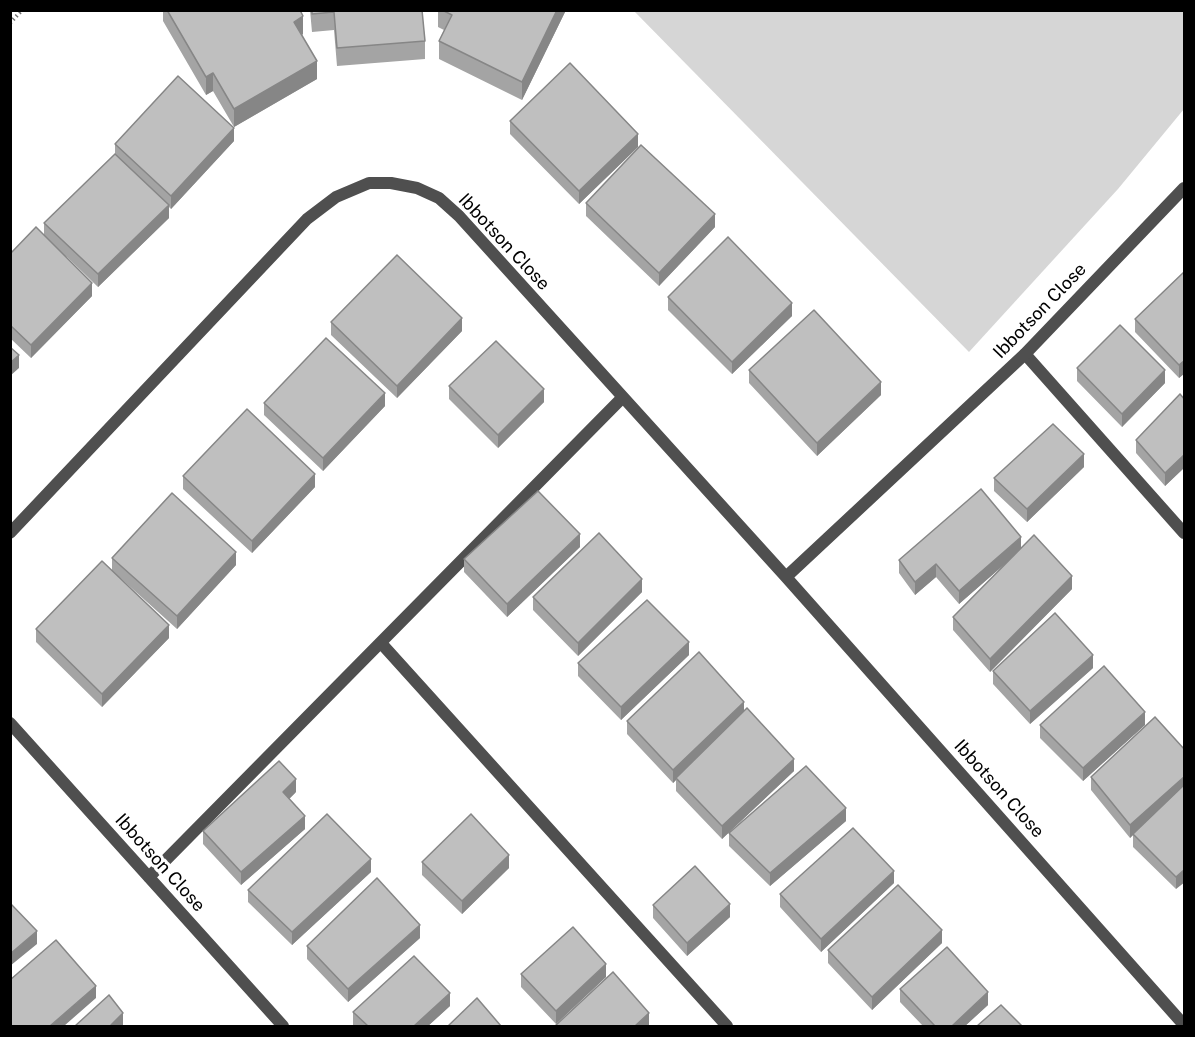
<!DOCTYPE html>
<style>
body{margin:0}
#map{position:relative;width:1195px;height:1037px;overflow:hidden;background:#fff;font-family:"Public Sans",sans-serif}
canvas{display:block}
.frame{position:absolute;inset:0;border:12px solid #000;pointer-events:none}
</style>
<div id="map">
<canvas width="1195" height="1037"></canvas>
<div class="frame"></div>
</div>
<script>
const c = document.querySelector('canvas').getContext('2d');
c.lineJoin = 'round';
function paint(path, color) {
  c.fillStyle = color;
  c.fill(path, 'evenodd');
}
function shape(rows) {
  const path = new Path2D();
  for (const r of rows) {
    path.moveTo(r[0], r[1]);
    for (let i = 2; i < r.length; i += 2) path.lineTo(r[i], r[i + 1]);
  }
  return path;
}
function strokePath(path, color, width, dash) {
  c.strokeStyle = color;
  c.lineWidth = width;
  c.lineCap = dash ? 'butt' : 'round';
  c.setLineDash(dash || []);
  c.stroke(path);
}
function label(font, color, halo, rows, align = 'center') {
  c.font = font + ' "Public Sans",sans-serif';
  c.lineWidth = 6;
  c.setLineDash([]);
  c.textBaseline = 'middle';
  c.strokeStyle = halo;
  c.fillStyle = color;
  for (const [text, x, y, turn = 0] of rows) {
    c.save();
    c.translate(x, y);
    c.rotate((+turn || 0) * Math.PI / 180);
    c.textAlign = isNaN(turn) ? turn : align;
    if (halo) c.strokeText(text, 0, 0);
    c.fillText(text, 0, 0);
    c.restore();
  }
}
paint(shape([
 [634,11,1184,11,1184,109,1118,189,969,352]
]), '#d6d6d6');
strokePath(shape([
 [10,23,22,10]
]), '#717171', 4, [1.5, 3]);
strokePath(shape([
 [1025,354,1184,533],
 [381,643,727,1026],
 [149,877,622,398]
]), '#4f4f4f', 12);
strokePath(shape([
 [10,533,307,219,336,197,369,183,391,183,417,188,439,198,459,216,786,577,1184,1025],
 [786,577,1025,354,1184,188],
 [10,723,283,1026]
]), '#4f4f4f', 12);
paint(shape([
 [163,10,300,10,303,34,302,35,317,79,234,127,213,91,206,95,163,21],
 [310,10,422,10,425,41,425,59,337,66,334,30,312,32],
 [438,10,566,10,522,100,439,59,439,41,444,30,438,27],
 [510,121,638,147,579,204,510,134],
 [234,141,171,209,169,207,169,218,98,287,66,256,92,296,31,358,10,338,10,254,44,235,44,223,115,154,115,144],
 [586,203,715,227,659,286,586,216],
 [1185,271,1185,373,1179,378,1135,332,1135,319],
 [668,297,792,316,732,374,668,310],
 [331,322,462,331,397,398,331,335],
 [1077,368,1165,383,1122,427,1077,381],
 [749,370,881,395,817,456,749,383],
 [449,386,544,402,498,448,449,399],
 [1185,400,1185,467,1165,486,1136,453,1136,440],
 [264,403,385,406,323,471,264,415],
 [1084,467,1027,522,994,491,994,478],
 [183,476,315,487,252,553,183,489],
 [580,547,507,617,464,572,464,559],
 [1021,548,1072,589,990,672,953,630,953,617,1008,561,959,604,936,577,915,595,899,573,899,560],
 [112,558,236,565,177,629,117,575,169,638,102,707,36,642,36,629,112,570],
 [642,592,578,656,533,610,533,597],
 [689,655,621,720,578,676,578,663],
 [1093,668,1030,724,993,684,993,671],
 [744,712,794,771,722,839,676,791,676,780,673,783,627,734,627,721],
 [1040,725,1145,725,1083,781,1040,738],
 [1185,750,1176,889,1133,847,1133,834,1130,838,1091,790,1091,777],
 [296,792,289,799,305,829,241,885,203,844,203,831],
 [846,821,770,886,729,846,729,833],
 [422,862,509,868,462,914,422,875],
 [371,872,292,945,248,902,248,890],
 [894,883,821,952,780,907,780,894],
 [653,905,730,917,687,956,653,918],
 [420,938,348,1002,307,959,307,946],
 [942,943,872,1010,828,963,828,950],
 [521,974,606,977,556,1024,521,987],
 [900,989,988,1005,965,1026,923,1026,900,1002],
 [450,1006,428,1026,355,1026,353,1025,353,1012]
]), '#a4a4a4');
paint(shape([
 [557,10,566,10,522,100,522,82],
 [303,16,303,34,294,40,294,22],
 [317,61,317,79,234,127,234,109],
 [213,73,213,91,206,95,206,77],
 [234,128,234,141,171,209,171,196],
 [638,134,638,147,579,204,579,191],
 [169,205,169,218,98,287,98,274],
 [715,214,715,227,659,286,659,273],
 [92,283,92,296,31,358,31,345],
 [792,303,792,316,732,374,732,362],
 [462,318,462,331,397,398,397,386],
 [19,355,19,368,10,376,10,363],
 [1185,360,1185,373,1179,378,1179,365],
 [1165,370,1165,383,1122,427,1122,414],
 [881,382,881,395,817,456,817,443],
 [544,389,544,402,498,448,498,435],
 [385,393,385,406,323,471,323,458],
 [1084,454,1084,467,1027,522,1027,509],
 [1185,454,1185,467,1165,486,1165,473],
 [315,474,315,487,252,553,252,541],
 [580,534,580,547,507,617,507,604],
 [1021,537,1021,550,959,604,959,591],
 [236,552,236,565,177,629,177,616],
 [936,564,936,577,915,595,915,582],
 [1072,576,1072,589,990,672,990,659],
 [642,579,642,592,578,656,578,643],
 [169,625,169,638,102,707,102,694],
 [689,642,689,655,621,720,621,707],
 [1093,655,1093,668,1030,724,1030,711],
 [744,702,744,715,676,778,676,780,673,783,673,770],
 [1145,712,1145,725,1083,781,1083,768],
 [794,759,794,771,722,839,722,826],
 [1185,776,1185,788,1130,838,1130,825],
 [296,779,296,792,283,805,283,792],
 [846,808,846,821,770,886,770,873],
 [305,816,305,829,241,885,241,872],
 [509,855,509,868,462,914,462,901],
 [371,859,371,872,292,945,292,932],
 [1185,869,1185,882,1176,889,1176,877],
 [894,871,894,883,821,952,821,939],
 [730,904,730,917,687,956,687,943],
 [420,925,420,938,348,1002,348,989],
 [942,930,942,943,872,1010,872,997],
 [37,931,37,944,10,966,10,954],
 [606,964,606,977,556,1024,556,1011],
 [96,986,96,998,64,1026,50,1026],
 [988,992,988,1005,965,1026,952,1026],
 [450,993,450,1006,428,1026,414,1026],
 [123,1013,123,1026,111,1026,111,1025],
 [649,1013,649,1026,635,1026]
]), '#868686');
const building = shape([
 [167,10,300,10,303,16,294,22,317,61,234,109,213,73,206,77,167,10],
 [312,10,422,10,425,41,337,48,334,12,312,14,312,10],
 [442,10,557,10,522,82,439,41,452,15,442,10],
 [570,63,638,134,579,191,510,121,570,63],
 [178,76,234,128,171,196,115,144,178,76],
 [641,145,715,214,659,273,586,203,641,145],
 [115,154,169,205,98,274,44,223,115,154],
 [36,227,92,283,31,345,10,325,10,254,36,227],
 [728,237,792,303,732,362,668,297,728,237],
 [397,255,462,318,397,386,331,322,397,255],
 [1185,271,1185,360,1179,365,1135,319,1185,271],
 [814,310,881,382,817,443,749,370,814,310],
 [1120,325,1165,370,1122,414,1077,368,1120,325],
 [326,338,385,393,323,458,264,403,326,338],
 [496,341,544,389,498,435,449,386,496,341],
 [10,347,19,355,10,363,10,347],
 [1180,394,1185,400,1185,454,1165,473,1136,440,1180,394],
 [247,409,315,474,252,541,183,476,247,409],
 [1053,424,1084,454,1027,509,994,478,1053,424],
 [981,489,1021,537,959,591,936,564,915,582,899,560,981,489],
 [538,491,580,534,507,604,464,559,538,491],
 [172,493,236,552,177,616,112,558,172,493],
 [599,533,642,579,578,643,533,597,599,533],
 [1034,535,1072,576,990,659,953,617,1034,535],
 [102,561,169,625,102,694,36,629,102,561],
 [647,600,689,642,621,707,578,663,647,600],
 [1055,613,1093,655,1030,711,993,671,1055,613],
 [699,652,744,702,673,770,627,721,699,652],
 [1104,666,1145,712,1083,768,1040,725,1104,666],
 [747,708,794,759,722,826,676,778,747,708],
 [1155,717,1185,750,1185,776,1130,825,1091,777,1155,717],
 [279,761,296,779,283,792,305,816,241,872,203,831,279,761],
 [806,766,846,808,770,873,729,833,806,766],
 [1185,784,1185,869,1176,877,1133,834,1185,784],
 [327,814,371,859,292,932,248,890,327,814],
 [471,814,509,855,462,901,422,862,471,814],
 [853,828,894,871,821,939,780,894,853,828],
 [695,866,730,904,687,943,653,905,695,866],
 [377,878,420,925,348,989,307,946,377,878],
 [898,885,942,930,872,997,828,950,898,885],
 [10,903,37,931,10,954,10,903],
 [573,927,606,964,556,1011,521,974,573,927],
 [56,940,96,986,50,1026,10,1026,10,980,56,940],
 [947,947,988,992,952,1026,935,1026,900,989,947,947],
 [414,956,450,993,414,1026,368,1026,353,1012,414,956],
 [613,972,649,1013,635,1026,555,1026,613,972],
 [109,995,123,1013,111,1025,112,1026,75,1026,109,995],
 [477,998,501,1026,448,1026,477,998],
 [1001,1005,1022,1026,977,1026,1001,1005]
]);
paint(building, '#bfbfbf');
strokePath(building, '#868686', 1.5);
label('18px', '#000', '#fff', [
 ["Ibbotson Close",504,242,47],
 ["Ibbotson Close",1040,311,-46],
 ["Ibbotson Close",999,789,48],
 ["Ibbotson Close",160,863,48]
]);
</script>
